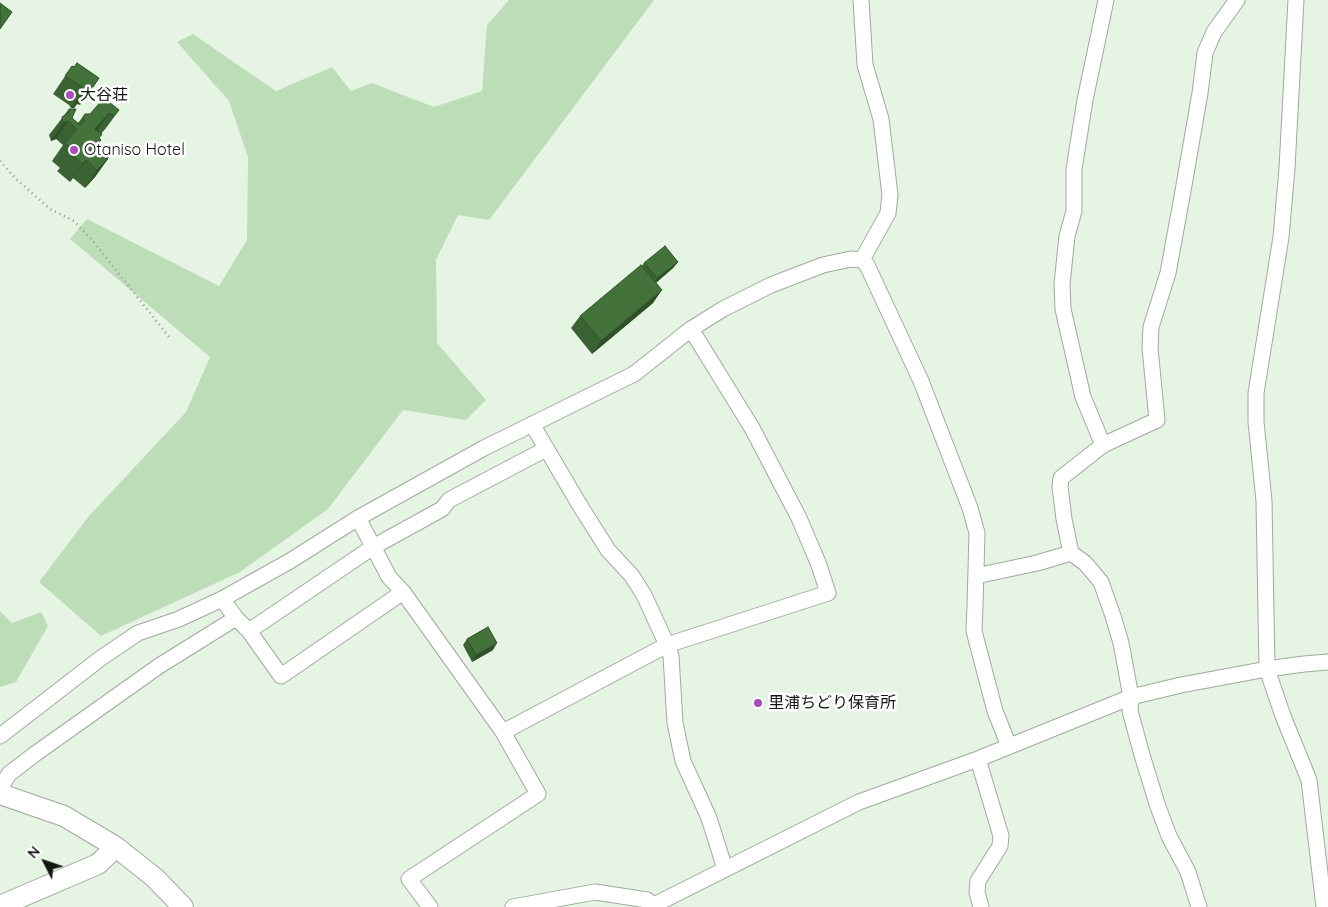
<!DOCTYPE html>
<meta charset="utf-8">
<style>
body{margin:0}
#map{position:relative;width:1328px;height:907px;overflow:hidden;background:#e6f4e4;font-family:Quicksand,sans-serif}
canvas{display:block}
.north{position:absolute;left:20px;top:837px;width:50px;height:50px;-webkit-text-stroke:4px #fff;paint-order:stroke;rotate:311deg;font-size:14px;font-weight:700;line-height:20px;text-align:center;color:#121712}
.north::after{content:'';display:block;margin:auto;width:18px;height:22px;background:#121712;clip-path:polygon(50% 0,100% 100%,50% 72%,0 100%)}
</style>
<div id="map">
<canvas width="1328" height="907"></canvas>
<div class="north">N</div>
</div>
<script>
const c = document.querySelector('canvas').getContext('2d');
c.lineJoin = 'round';
function paint(path, color) {
  c.fillStyle = color;
  c.fill(path, 'evenodd');
}
function shape(rows) {
  const path = new Path2D();
  for (const r of rows) {
    path.moveTo(r[0], r[1]);
    for (let i = 2; i < r.length; i += 2) path.lineTo(r[i], r[i + 1]);
  }
  return path;
}
function strokePath(path, color, width, dash) {
  c.strokeStyle = color;
  c.lineWidth = width;
  c.lineCap = dash ? 'butt' : 'round';
  c.setLineDash(dash || []);
  c.stroke(path);
}
function label(font, color, halo, rows, align = 'center') {
  c.font = font + ' Quicksand,"Noto Sans JP",sans-serif';
  c.lineWidth = 5;
  c.setLineDash([]);
  c.textBaseline = 'middle';
  c.strokeStyle = halo;
  c.fillStyle = color;
  for (const [text, x, y, turn = 0] of rows) {
    c.save();
    c.translate(x, y);
    c.rotate((+turn || 0) * Math.PI / 180);
    c.textAlign = isNaN(turn) ? turn : align;
    if (halo) c.strokeText(text, 0, 0);
    c.fillText(text, 0, 0);
    c.restore();
  }
}
paint(shape([
 [509,0,654,0,489,220,458,215,436,260,437,343,486,400,466,420,403,410,328,509,240,572,101,636,39,582,89,516,186,412,210,357,70,239,87,219,219,286,247,240,248,157,229,101,177,42,193,34,276,91,332,67,351,91,372,83,434,107,482,91,487,25],
 [0,611,12,623,41,612,48,626,16,682,0,687]
]), '#bdddb8');
const street = shape([
 [861,0,865,65,881,119,890,195,888,213,862,260],
 [1296,0,1287,168,1281,237,1256,393,1256,422,1264,501,1267,669,1283,716,1309,780,1324,907],
 [532,424,579,504,608,550,632,576,644,595,667,645,671,656,675,723,683,761,709,818,725,869],
 [1103,445,1083,397,1063,309,1062,284,1067,236,1074,211,1074,169,1085,100,1106,0],
 [358,518,389,577,403,592,503,732,538,794,409,879,430,907],
 [976,576,1037,563,1071,553],
 [236,618,249,631,373,547,442,509,449,500,546,449],
 [249,631,281,676,403,592],
 [503,732,667,645,828,593,819,565,799,518,752,428,691,329],
 [0,736,101,658,138,633,179,619,222,599,290,561,358,518,484,448,634,374,691,329,723,309,771,285,823,265,851,259,862,260,867,265,921,381,970,508,977,533,975,606,974,631,995,711,1009,746],
 [978,759,1001,836,1000,846,978,881,977,892,981,907],
 [0,789,9,774,35,754,159,666,236,618,222,599],
 [513,907,595,892,647,900,654,905],
 [650,907,859,802,978,759,1131,697,1181,685,1267,669,1304,664,1328,662],
 [1199,907,1188,872,1169,836,1158,807,1142,755,1130,711,1131,697,1121,643,1113,616,1101,582,1085,563,1071,553,1064,519,1060,487,1061,478,1103,445,1157,420,1150,348,1151,327,1168,273,1183,191,1200,93,1205,53,1214,32,1237,0]
]);
const secondary = shape([
 [0,794,64,816,116,847,155,878,183,907],
 [0,906,98,864,116,847]
]);
strokePath(street, '#9eab9c', 17);
strokePath(secondary, '#9eab9c', 22);
strokePath(shape([
 [0,161,16,179,50,209,74,221,92,240,169,337]
]), '#8e988d', 2.5, [1, 4]);
strokePath(street, '#fff', 15);
strokePath(secondary, '#fff', 20);
paint(shape([
 [72,66,99,78,80,105,77,104,74,108,71,108,69,105,53,94],
 [69,109,72,118,78,123,85,114,90,114,119,110,101,134,99,138,101,140,97,146,109,156,95,177,85,188,73,178,70,182,57,171,60,168,52,161,63,145,56,139,51,141,49,135],
 [678,262,673,268,656,283,653,303,592,354,571,328,580,316,642,266,644,263],
 [467,639,493,650,472,662,463,645]
]), '#3a6233');
paint(shape([
 [90,86,74,108,71,108,84,90],
 [119,110,106,128,101,134,114,116],
 [109,113,97,131,95,129],
 [68,121,56,139,51,141,63,123],
 [101,140,88,158,70,182,96,145],
 [108,159,95,177,85,188,97,170],
 [678,262,673,268,653,285,657,278],
 [662,290,653,303,592,354,601,341],
 [497,643,493,650,472,662,476,655]
]), '#2f5029');
const building = shape([
 [0,3,12,12,0,29,0,3],
 [77,63,99,78,93,87,90,86,87,90,84,90,82,87,65,76,72,66,74,67,77,63],
 [104,98,119,110,114,116,109,113,95,129,102,134,99,138,101,140,96,145,109,156,107,159,108,159,97,170,86,160,82,164,70,153,73,150,65,143,77,129,68,121,63,123,62,117,68,113,69,109,76,109,72,118,80,125,84,121,83,117,85,114,90,114,104,98],
 [665,246,678,262,657,278,644,263,665,246],
 [641,265,662,290,601,341,580,316,641,265],
 [488,627,497,643,476,655,467,639,488,627]
]);
paint(building, '#43723b');
strokePath(building, '#2f5029', 1);
for (const [x, y, r, color] of [
 [70,95,5,"#a84db9"],
 [74,150,5,"#a84db9"],
 [758,703,5,"#a84db9"]
]) {
  const dot = new Path2D();
  dot.arc(x, y, r, 0, 2 * Math.PI);
  c.fillStyle = color;
  c.fill(dot);
  strokePath(dot, '#fff', 2);
}
label('16px', '#121712', '#fff', [
 ["大谷荘",80,95],
 ["Otaniso Hotel",84,150],
 ["里浦ちどり保育所",768,703]
], 'left');
</script>
